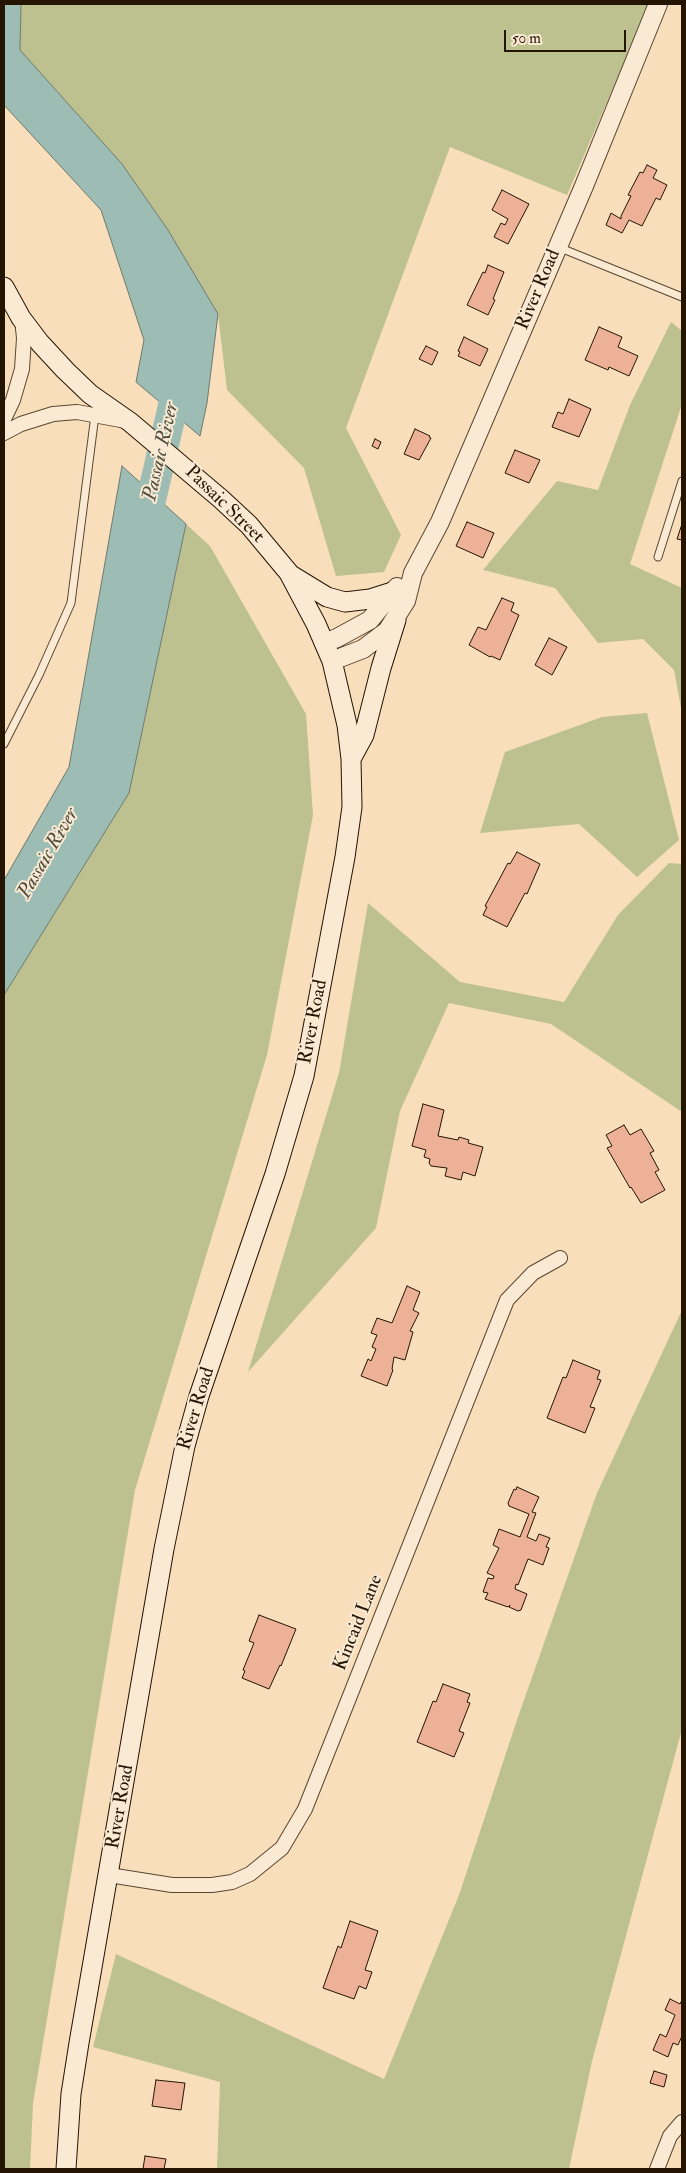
<!DOCTYPE html>
<style>
body{margin:0}
#map{position:relative;width:686px;height:2173px;overflow:hidden;background:#f8debb;font-family:"IM FELL Double Pica",serif}
canvas{display:block}
.frame{position:absolute;inset:0;border:5px solid #241402;pointer-events:none}
.scale{position:absolute;left:504px;top:30px;width:122px;height:22px;box-sizing:border-box;border:2px solid #241402;border-top:0;padding-left:6px;font-size:15px;line-height:18px;white-space:nowrap;color:#241402;-webkit-text-stroke:4px #faead3;paint-order:stroke}
</style>
<div id="map">
<canvas width="686" height="2173"></canvas>
<div class="frame"></div>
<div class="scale">50 m</div>
</div>
<script>
const c = document.querySelector('canvas').getContext('2d');
c.lineJoin = 'round';
function paint(path, color) {
  c.fillStyle = color;
  c.fill(path, 'evenodd');
}
function shape(rows) {
  const path = new Path2D();
  for (const r of rows) {
    path.moveTo(r[0], r[1]);
    for (let i = 2; i < r.length; i += 2) path.lineTo(r[i], r[i + 1]);
  }
  return path;
}
function strokePath(path, color, width, dash) {
  c.strokeStyle = color;
  c.lineWidth = width;
  c.lineCap = dash ? 'butt' : 'round';
  c.setLineDash(dash || []);
  c.stroke(path);
}
function label(font, color, halo, rows, align = 'center') {
  c.font = font + ' "IM FELL Double Pica",serif';
  c.lineWidth = 4;
  c.setLineDash([]);
  c.textBaseline = 'middle';
  c.strokeStyle = halo;
  c.fillStyle = color;
  for (const [text, x, y, turn = 0] of rows) {
    c.save();
    c.translate(x, y);
    c.rotate((+turn || 0) * Math.PI / 180);
    c.textAlign = isNaN(turn) ? turn : align;
    if (halo) c.strokeText(text, 0, 0);
    c.fillText(text, 0, 0);
    c.restore();
  }
}
paint(shape([
 [21,4,649,4,567,195,450,147,346,428,401,535,384,572,336,576,304,468,227,390,218,314,168,230,122,164,20,50],
 [671,322,682,331,682,404,630,564,682,588,682,713,674,670,643,639,598,643,555,588,483,570,557,481,598,490,630,405],
 [186,524,210,546,306,714,313,815,267,1055,135,1490,33,2103,30,2169,4,2169,4,995,129,793],
 [647,713,679,840,637,877,579,824,480,833,505,752,602,717],
 [669,863,682,864,682,1112,551,1024,449,1003,400,1111,376,1228,248,1372,339,1073,368,903,460,982,564,1002,618,915],
 [682,1310,682,1729,592,2061,569,2169,217,2169,220,2082,93,2047,116,1954,384,2079,459,1895,518,1717,597,1493]
]), '#bdc190');
const water = shape([
 [4,4,21,4,20,50,122,164,168,230,218,314,207,403,200,436,136,382,144,340,101,210,4,105,4,4],
 [122,466,186,524,129,793,4,995,4,880,69,767,122,466]
]);
paint(water, '#9dbcb4');
strokePath(water, '#6d796d', 1);
strokePath(shape([
 [143,534,181,372]
]), '#9dbcb4', 30);
const building = shape([
 [647,165,657,170,653,178,667,185,660,200,656,198,642,226,629,220,622,233,606,225,611,213,621,219,621,216,631,196,628,195,640,172,643,173,647,165],
 [502,190,529,204,508,244,494,237,501,223,505,225,508,219,492,210,502,190],
 [488,265,504,272,493,299,495,300,488,315,467,305,483,272,485,273,488,265],
 [599,327,622,337,618,347,638,356,629,376,609,367,608,370,585,360,599,327],
 [464,337,488,349,480,366,458,356,460,352,458,351,464,337],
 [426,346,438,352,432,365,419,359,426,346],
 [569,399,591,409,579,437,552,427,558,412,563,414,569,399],
 [415,429,430,436,429,437,431,438,419,460,404,454,415,429],
 [375,439,381,442,378,449,372,446,375,439],
 [515,450,540,460,529,483,505,473,515,450],
 [467,522,494,533,483,558,456,546,467,522],
 [682,524,682,540,677,539,682,524],
 [502,598,514,603,511,611,519,615,500,660,491,656,490,657,469,645,478,627,486,630,502,598],
 [549,638,567,647,552,675,535,665,549,638],
 [517,852,540,864,527,894,525,893,507,927,483,915,487,907,485,906,508,863,510,864,517,852],
 [423,1104,444,1110,438,1136,458,1140,459,1137,469,1140,468,1143,483,1147,475,1176,463,1172,461,1180,445,1176,447,1168,431,1166,429,1163,430,1159,424,1157,426,1150,412,1146,423,1104],
 [624,1125,630,1135,641,1129,654,1151,650,1153,659,1170,655,1172,665,1190,641,1203,631,1187,630,1188,607,1148,612,1146,606,1135,624,1125],
 [407,1286,420,1292,413,1310,419,1313,410,1331,413,1332,405,1360,394,1357,392,1369,393,1370,387,1386,361,1376,368,1359,371,1361,376,1349,372,1347,377,1335,371,1333,377,1318,392,1323,407,1286],
 [573,1360,600,1371,597,1379,601,1380,590,1407,595,1408,585,1433,547,1418,563,1377,566,1378,573,1360],
 [517,1487,539,1497,532,1512,536,1513,527,1537,536,1541,539,1534,550,1538,546,1547,549,1548,543,1565,528,1559,518,1585,516,1584,515,1589,527,1594,521,1610,518,1611,509,1607,510,1605,508,1607,485,1599,488,1593,483,1592,488,1578,493,1579,494,1576,487,1573,499,1548,493,1545,499,1529,520,1537,529,1514,509,1506,508,1503,514,1489,516,1490,517,1487],
 [259,1615,296,1629,281,1666,280,1665,269,1689,242,1678,245,1671,243,1670,254,1643,249,1641,259,1615],
 [443,1684,470,1694,467,1702,470,1703,459,1731,464,1733,454,1757,417,1742,433,1701,436,1702,443,1684],
 [350,1921,378,1931,365,1970,372,1972,366,1989,359,1986,354,1999,323,1988,338,1946,341,1948,350,1921],
 [670,1999,680,2004,682,2000,682,2036,678,2045,673,2043,668,2057,653,2050,660,2034,666,2037,675,2015,665,2010,670,1999],
 [654,2071,667,2075,664,2087,650,2083,654,2071],
 [156,2080,185,2083,181,2110,152,2106,156,2080],
 [145,2156,166,2159,164,2169,143,2169,145,2156]
]);
paint(building, '#ecb196');
strokePath(building, '#241402', 1);
const service = shape([
 [558,247,682,297],
 [658,557,682,481],
 [4,744,39,675,71,603,95,415]
]);
const minor = shape([
 [4,419,13,400,22,369,24,338,22,319],
 [4,433,21,424,53,414,77,412,126,421],
 [109,1875,172,1885,212,1885,232,1882,250,1874,282,1848,305,1809,507,1300,533,1273,560,1258],
 [657,2169,670,2136,682,2122]
]);
const tertiary = shape([
 [324,643,337,638,370,620,397,587],
 [332,661,363,649,387,631,406,601,413,573,440,522,584,186,658,4]
]);
const secondary = shape([
 [4,287,21,318,40,343,65,370,90,394,130,422,221,499,249,525,289,573,316,624,332,661,347,725,351,759,352,807,345,857,304,1076,275,1174,199,1396,185,1446,164,1549,79,2043,71,2094,66,2169],
 [291,575,327,597,345,602,370,599,392,592],
 [351,759,364,735,381,668,396,620]
]);
strokePath(service, '#594630', 9);
strokePath(minor, '#594630', 16);
strokePath(tertiary, '#594630', 20);
strokePath(secondary, '#241402', 21);
strokePath(service, '#faead3', 7);
strokePath(minor, '#faead3', 14);
strokePath(tertiary, '#faead3', 18);
strokePath(secondary, '#faead3', 19);
label('19px', '#241402', '#faead3', [
 ["River Road",539,290,-67],
 ["Passaic Street",224,505,44],
 ["River Road",314,1022,-79],
 ["River Road",197,1409,-73],
 ["Kincaid Lane",359,1623,-68],
 ["River Road",121,1807,-80]
]);
label('italic 20px', '#4e4f40', '#faead3', [
 ["Passaic River",162,452,-77],
 ["Passaic River",49,854,-60]
]);
</script>
